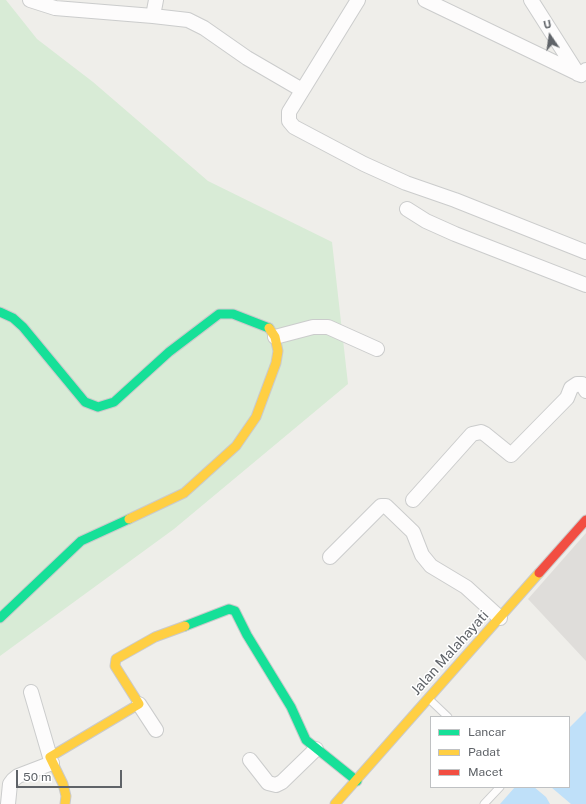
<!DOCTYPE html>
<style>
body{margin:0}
#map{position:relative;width:586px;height:804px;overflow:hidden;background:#efeeea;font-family:"Public Sans",sans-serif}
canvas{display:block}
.legend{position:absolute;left:430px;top:716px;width:140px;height:72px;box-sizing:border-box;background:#fff;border:1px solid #bfc1c3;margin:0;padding:5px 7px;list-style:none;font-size:12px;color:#5f6368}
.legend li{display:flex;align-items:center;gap:8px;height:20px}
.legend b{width:20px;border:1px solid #bfc1c3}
.north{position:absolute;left:530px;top:16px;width:40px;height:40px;-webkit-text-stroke:3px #fff;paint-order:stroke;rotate:347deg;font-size:11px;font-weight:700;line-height:16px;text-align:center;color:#5f6368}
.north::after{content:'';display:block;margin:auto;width:14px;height:18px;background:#5f6368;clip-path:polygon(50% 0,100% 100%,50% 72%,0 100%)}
.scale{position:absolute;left:16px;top:770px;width:106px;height:18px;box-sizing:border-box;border:2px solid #5f6368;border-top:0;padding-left:5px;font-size:12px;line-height:14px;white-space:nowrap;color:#5f6368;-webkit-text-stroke:3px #fff;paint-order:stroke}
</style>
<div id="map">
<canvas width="586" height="804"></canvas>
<ul class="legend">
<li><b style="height:5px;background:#16e098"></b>Lancar</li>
<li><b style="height:5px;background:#ffcf43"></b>Padat</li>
<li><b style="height:5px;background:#f24e42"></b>Macet</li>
</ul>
<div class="north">U</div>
<div class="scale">50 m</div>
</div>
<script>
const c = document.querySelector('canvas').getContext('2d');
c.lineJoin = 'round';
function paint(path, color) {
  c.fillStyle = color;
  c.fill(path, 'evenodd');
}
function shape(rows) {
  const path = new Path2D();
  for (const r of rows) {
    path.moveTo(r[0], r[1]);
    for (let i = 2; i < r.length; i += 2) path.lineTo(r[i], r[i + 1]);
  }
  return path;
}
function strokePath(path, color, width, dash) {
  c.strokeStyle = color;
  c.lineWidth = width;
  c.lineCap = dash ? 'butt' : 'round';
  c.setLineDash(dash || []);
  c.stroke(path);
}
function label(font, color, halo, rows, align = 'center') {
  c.font = font + ' "Public Sans",sans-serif';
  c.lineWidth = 3;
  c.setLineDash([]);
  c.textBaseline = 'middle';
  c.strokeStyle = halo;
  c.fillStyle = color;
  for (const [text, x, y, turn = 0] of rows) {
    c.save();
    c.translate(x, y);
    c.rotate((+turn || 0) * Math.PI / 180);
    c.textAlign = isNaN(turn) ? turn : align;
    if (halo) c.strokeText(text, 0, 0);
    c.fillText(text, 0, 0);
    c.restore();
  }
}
paint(shape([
 [586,533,586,661,528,599]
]), '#dfddda');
paint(shape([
 [0,0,6,0,37,39,93,82,208,181,332,242,348,384,174,529,0,656]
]), '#d8ebd6');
paint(shape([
 [586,711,586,804,500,804,515,787,569,787,569,728]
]), '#bfe0f9');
paint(shape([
 [534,787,551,787,571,804,550,804,546,797]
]), '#efeeea');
const lane = shape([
 [429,699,448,717],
 [484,804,500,787]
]);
const street = shape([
 [30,0,55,8,153,16,188,20,204,28,247,58,302,90],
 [358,0,289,112,289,121,294,127,364,164,406,183,455,200,586,252],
 [425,0,581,75,586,70],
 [531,0,578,74],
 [153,16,156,0],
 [407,209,426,221,455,234,586,285],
 [275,337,313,327,328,327,377,349],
 [413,500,472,434,481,432,485,434,511,455,567,398,571,388,577,384,582,384,586,391],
 [330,557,381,506,386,506,413,532,422,555,431,566,466,587,500,618],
 [31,692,50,757],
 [139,704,156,730],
 [250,760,268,783,276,785,282,782,316,749],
 [8,804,10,784,13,780,18,776,52,763]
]);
const fast = shape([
 [0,312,13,318,23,327,85,402,98,407,114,402,169,352,219,314,233,314,269,328],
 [0,618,81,541,129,519],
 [185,626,229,609,235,611,247,635,291,707,306,740,357,781]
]);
const slow = shape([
 [129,519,184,493,236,446,256,417,276,363,278,351,275,337,269,328],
 [65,804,66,796,63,784,50,757,139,704,115,666,116,659,155,637,185,626],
 [335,804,539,573]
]);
const jam = shape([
 [539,573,586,520]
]);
strokePath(lane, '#cbcccc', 9);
strokePath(street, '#cbcccc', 16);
strokePath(fast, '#cacacb', 11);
strokePath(slow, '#cacacb', 11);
strokePath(jam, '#cacacb', 11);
strokePath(lane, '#fdfcfc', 7);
strokePath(street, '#fdfcfc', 14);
strokePath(fast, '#16e098', 9);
strokePath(slow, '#ffcf43', 9);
strokePath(jam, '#f24e42', 9);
label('14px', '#5f6368', '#fff', [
 ["Jalan Malahayati",450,653,-48]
]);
</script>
